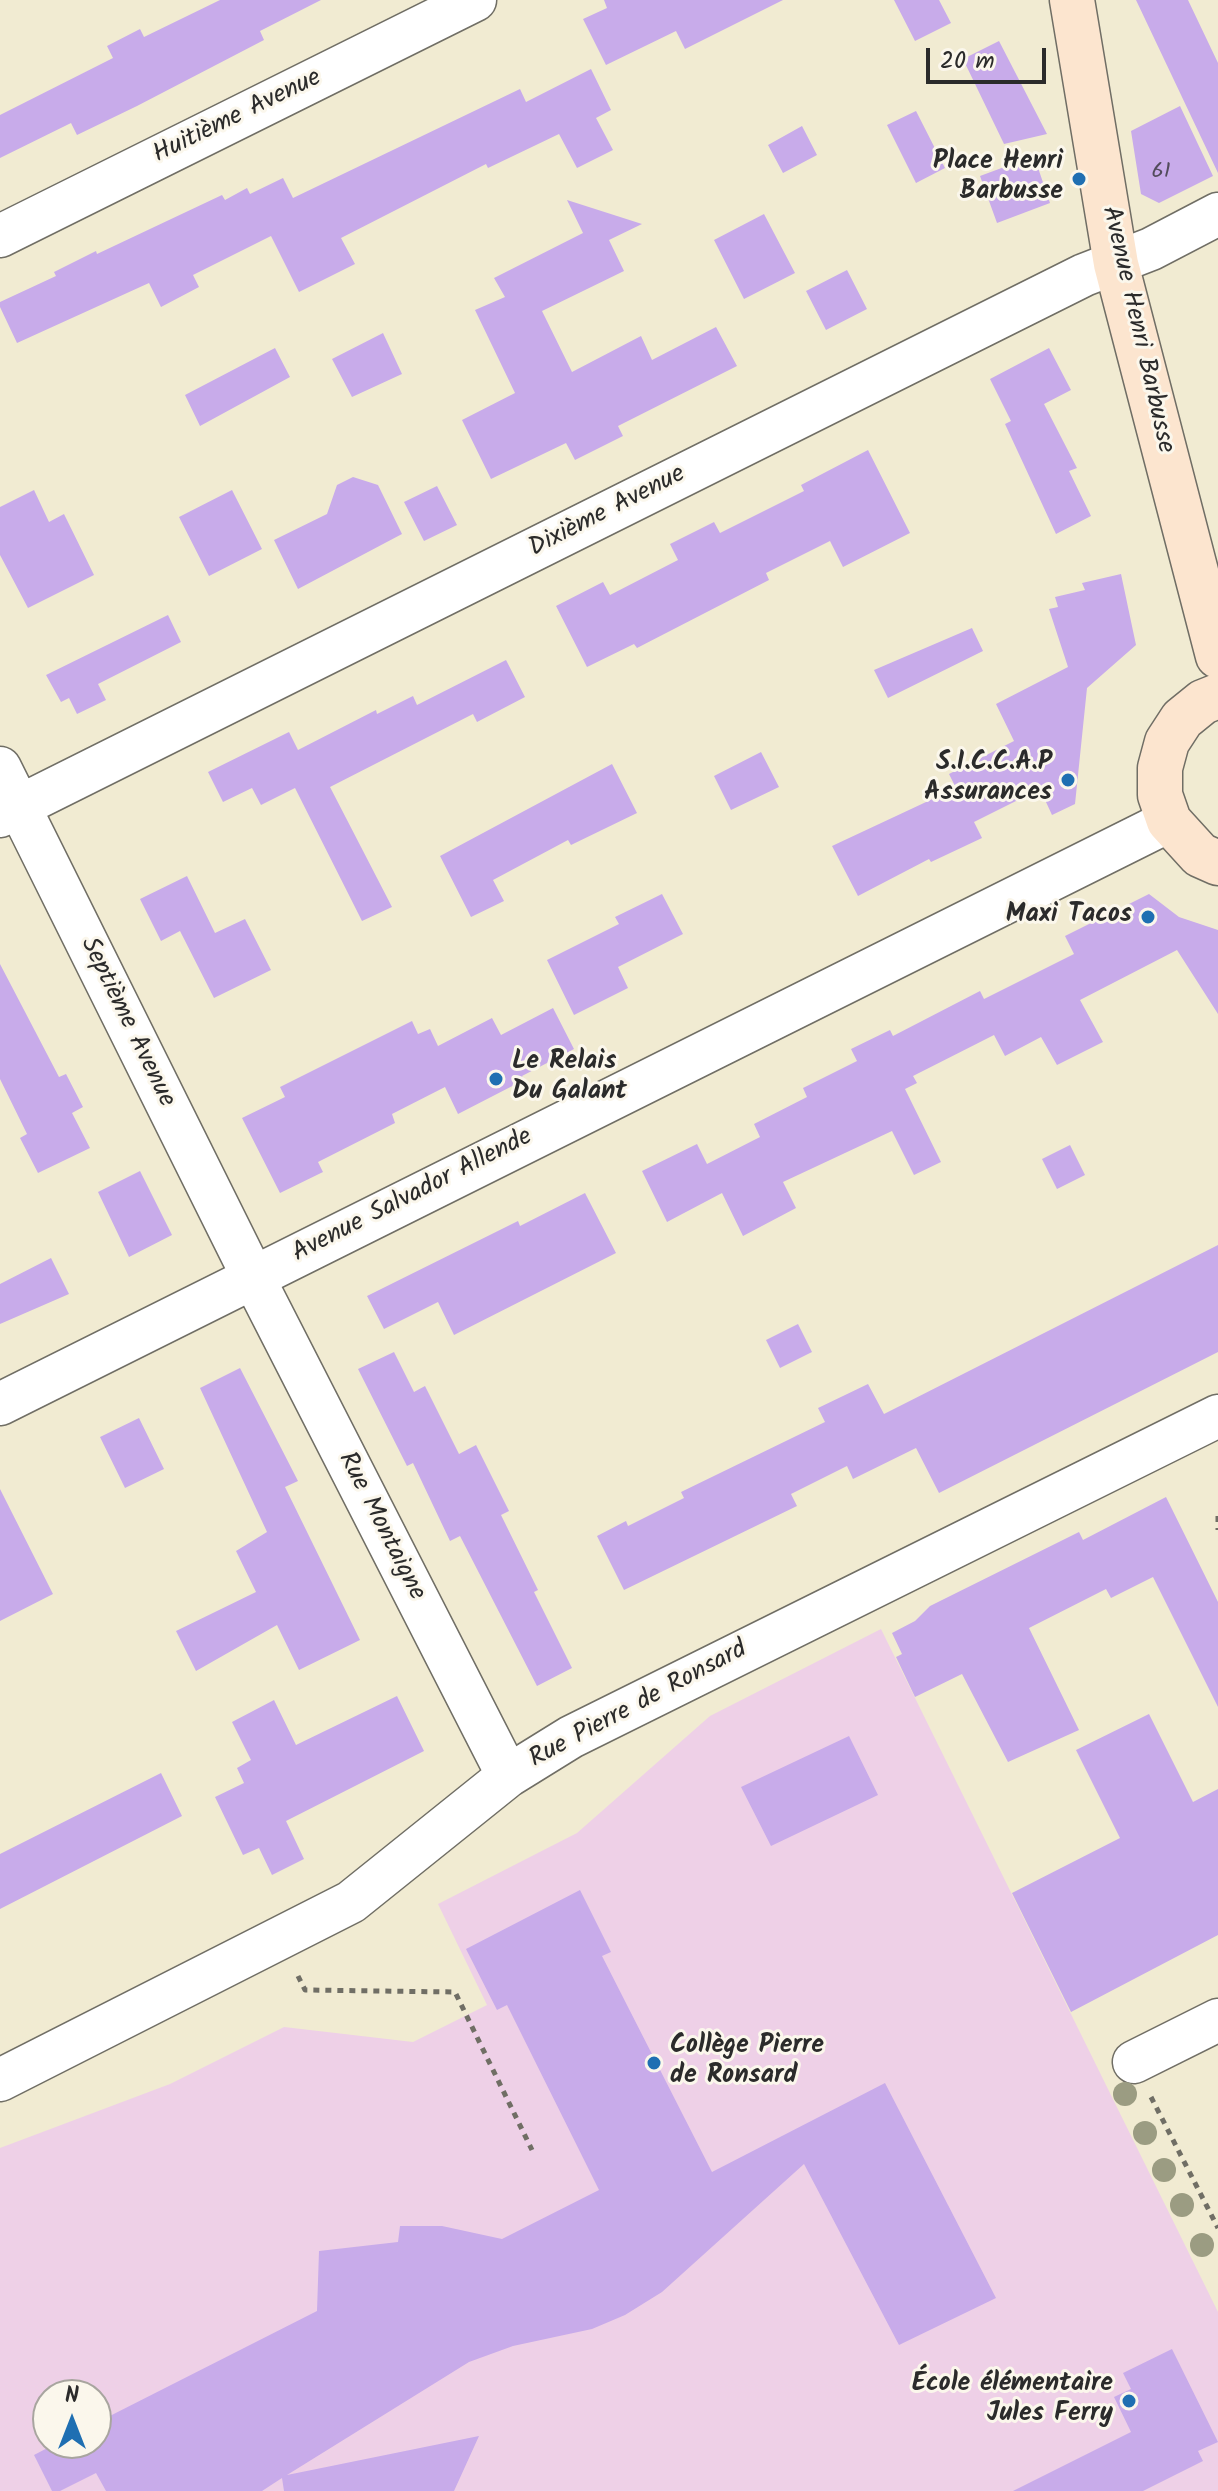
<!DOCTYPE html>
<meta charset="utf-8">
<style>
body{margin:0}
#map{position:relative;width:1218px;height:2491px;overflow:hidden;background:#f1ebd2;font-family:Kalam,sans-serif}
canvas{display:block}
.north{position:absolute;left:32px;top:2379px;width:80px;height:80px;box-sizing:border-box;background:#fbf7ec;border:2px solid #a8a59f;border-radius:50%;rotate:0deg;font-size:22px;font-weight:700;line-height:32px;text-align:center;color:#2b2b2b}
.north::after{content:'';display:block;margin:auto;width:28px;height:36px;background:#1f6fb2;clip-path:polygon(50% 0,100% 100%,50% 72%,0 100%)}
.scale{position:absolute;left:926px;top:48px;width:120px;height:36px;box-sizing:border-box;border:4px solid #2b2b2b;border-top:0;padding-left:10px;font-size:24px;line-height:28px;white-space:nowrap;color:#2b2b2b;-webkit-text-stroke:6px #fbf7ec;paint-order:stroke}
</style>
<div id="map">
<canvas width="1218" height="2491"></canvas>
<div class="north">N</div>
<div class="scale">20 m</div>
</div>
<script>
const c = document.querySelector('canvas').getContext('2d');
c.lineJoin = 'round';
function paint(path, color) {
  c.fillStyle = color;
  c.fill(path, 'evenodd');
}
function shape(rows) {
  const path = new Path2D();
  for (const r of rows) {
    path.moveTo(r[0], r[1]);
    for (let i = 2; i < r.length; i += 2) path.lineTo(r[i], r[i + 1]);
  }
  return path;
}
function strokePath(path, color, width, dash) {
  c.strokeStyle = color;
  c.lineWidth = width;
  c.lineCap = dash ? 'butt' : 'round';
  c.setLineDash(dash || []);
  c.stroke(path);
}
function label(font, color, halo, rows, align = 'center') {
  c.font = font + ' Kalam,sans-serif';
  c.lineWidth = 6;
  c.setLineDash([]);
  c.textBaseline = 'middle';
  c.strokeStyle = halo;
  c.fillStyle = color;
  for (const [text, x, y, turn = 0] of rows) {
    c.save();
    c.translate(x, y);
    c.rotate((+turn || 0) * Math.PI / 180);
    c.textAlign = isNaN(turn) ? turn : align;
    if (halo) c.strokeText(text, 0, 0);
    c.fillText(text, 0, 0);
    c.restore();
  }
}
paint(shape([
 [881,1629,1218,2312,1218,2491,0,2491,0,2148,170,2084,284,2027,413,2042,487,2005,438,1904,577,1833,710,1716],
 [48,2395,96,2395,96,2443,48,2443]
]), '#eed0e7');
paint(shape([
 [220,0,321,0,260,31,264,40,137,106,77,135,71,123,0,158,0,115,113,58,107,46,140,29,144,37],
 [604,0,783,0,685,49,676,31,606,65,583,19,607,8],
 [894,0,939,0,951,23,915,41],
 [1136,0,1188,0,1218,63,1218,173],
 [999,41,1047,134,1004,144,963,59],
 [591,69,611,110,596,118,613,150,577,168,559,134,488,168,486,164,341,238,355,264,299,292,271,236,193,275,199,287,161,307,149,283,17,343,0,307,0,302,56,276,54,272,96,251,97,254,222,195,225,200,247,188,250,194,283,178,293,198,520,89,526,102],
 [1180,106,1213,176,1159,203,1141,194,1131,131],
 [916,111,945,168,916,183,887,125],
 [802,126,817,155,783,173,768,145],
 [1034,156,1050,203,997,223,980,176],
 [567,200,642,224,609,240,624,271,542,311,572,372,641,336,652,360,716,327,737,366,618,426,623,436,575,460,566,443,491,479,462,420,515,393,475,310,505,297,494,278,583,233],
 [764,214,795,273,744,299,714,240],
 [847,270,867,309,826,330,806,291],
 [383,333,402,374,352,397,332,359],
 [275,348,290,377,200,426,185,395],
 [1049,348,1071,390,1044,404,1077,468,1069,471,1091,516,1056,534,1005,424,1011,421,990,379],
 [868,450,910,533,843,567,830,541,766,573,769,580,637,648,634,644,587,667,556,606,603,582,610,595,678,560,670,544,714,522,720,533,804,491,801,485],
 [353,477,378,485,402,534,298,589,274,540,327,514,337,485],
 [437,486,457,525,424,541,404,502],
 [34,490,49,522,64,514,94,575,28,608,0,555,0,507],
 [232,490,262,549,209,576,179,517],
 [1121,574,1136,645,1087,688,1075,804,1052,815,1040,789,974,822,982,838,931,862,929,859,858,896,832,846,956,788,949,774,1014,741,996,704,1068,667,1049,609,1058,607,1055,597,1085,590,1082,583],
 [168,615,181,642,98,684,106,700,77,714,69,698,61,702,46,675],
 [972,628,983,651,888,698,874,670],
 [506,660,525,697,477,722,473,714,330,787,392,907,362,921,295,788,261,805,252,788,223,802,208,772,289,732,298,750,376,710,377,714,413,696,417,705],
 [761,752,779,787,731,810,714,776],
 [612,764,637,813,571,845,568,840,493,880,504,901,471,917,440,856],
 [187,876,215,933,245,919,271,970,214,998,180,931,161,941,140,899],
 [662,894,683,934,618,967,628,988,574,1015,547,960,619,924,615,917],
 [1149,894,1179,917,1218,930,1218,1014,1177,950,1080,1000,1103,1042,1057,1065,1041,1037,1005,1056,994,1035,913,1076,917,1083,905,1089,941,1162,914,1175,892,1131,783,1182,796,1208,743,1236,722,1193,667,1222,642,1171,697,1144,707,1164,760,1137,754,1124,807,1097,803,1088,857,1061,851,1049,890,1030,893,1036,980,991,984,999,1074,954,1065,936],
 [0,964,59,1077,66,1074,83,1107,72,1113,90,1148,38,1173,20,1138,27,1134,0,1079],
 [553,1008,574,1049,522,1076,524,1080,458,1114,445,1087,392,1114,395,1123,318,1162,323,1172,280,1193,242,1118,285,1097,280,1087,412,1021,418,1034,430,1029,438,1046,492,1018,501,1035],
 [1070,1145,1085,1175,1057,1189,1042,1159],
 [140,1171,172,1235,129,1257,98,1192],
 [585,1193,616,1253,454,1335,438,1302,384,1329,367,1296,518,1221,520,1226],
 [1218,1245,1218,1352,939,1493,916,1448,853,1479,847,1466,791,1494,797,1506,624,1590,597,1536,626,1521,628,1526,684,1498,681,1492,825,1422,818,1408,868,1384,884,1414],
 [51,1258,69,1294,0,1324,0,1284],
 [798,1324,812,1352,780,1368,766,1340],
 [394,1352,414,1392,425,1386,459,1454,476,1445,509,1511,501,1515,538,1590,534,1592,572,1668,537,1686,460,1536,450,1541,413,1463,407,1466,358,1369],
 [240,1368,298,1481,285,1487,360,1640,299,1670,277,1625,196,1671,176,1631,256,1592,236,1551,267,1532,200,1388],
 [139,1418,164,1469,125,1488,100,1437],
 [0,1489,53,1594,0,1621],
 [1166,1497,1218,1602,1218,1707,1153,1577,1111,1598,1106,1589,1029,1628,1079,1730,1008,1762,962,1674,915,1697,896,1657,902,1654,892,1633,915,1621,930,1606,1079,1532,1083,1540],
 [397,1696,424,1751,286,1821,304,1859,272,1875,259,1848,243,1855,215,1797,244,1783,237,1768,251,1760,232,1722,274,1700,296,1745],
 [1149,1714,1193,1802,1218,1789,1218,1935,1071,2012,1012,1893,1120,1838,1076,1750],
 [849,1736,878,1795,771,1846,741,1787],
 [161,1773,182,1816,0,1909,0,1854],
 [580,1890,611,1952,602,1956,712,2172,885,2083,996,2298,899,2345,804,2164,662,2292,625,2315,592,2329,513,2346,469,2362,287,2475,479,2436,454,2491,284,2491,282,2478,262,2491,106,2491,96,2473,60,2491,52,2491,34,2455,57,2443,96,2443,96,2423,317,2311,319,2251,398,2242,400,2226,442,2226,502,2239,599,2190,507,2005,497,2010,466,1949],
 [1172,2349,1218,2442,1198,2451,1203,2461,1143,2491,1013,2491,1131,2432,1114,2397,1131,2389,1123,2373]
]), '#c8abea');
const street = shape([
 [0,236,475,0],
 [0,768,253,1277,508,1776],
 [0,816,1084,275,1151,249,1218,214],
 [0,1404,1169,821],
 [1134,2062,1218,2020],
 [0,2080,351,1902,508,1776,571,1737,1218,1416]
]);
const secondary = shape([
 [1072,0,1116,264,1218,656],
 [1218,696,1203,702,1182,719,1167,742,1160,768,1160,795,1169,821,1200,855,1218,863]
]);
strokePath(street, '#706e65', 45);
strokePath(secondary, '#706e65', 47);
strokePath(shape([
 [1218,1516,1218,1530],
 [298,1976,305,1990,455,1992,532,2150],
 [1151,2097,1218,2228]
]), '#706e65', 5, [6, 6]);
strokePath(street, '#fff', 42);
strokePath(secondary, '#fce5cf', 44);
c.fillStyle = '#9b9c82';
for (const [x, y] of [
 [1125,2094],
 [1145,2133],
 [1164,2170],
 [1182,2205],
 [1202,2245]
]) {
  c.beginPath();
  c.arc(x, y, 12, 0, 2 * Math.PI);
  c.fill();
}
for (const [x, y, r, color] of [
 [1079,179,8,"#1f6fb2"],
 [1068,780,8,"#1f6fb2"],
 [1148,917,8,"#1f6fb2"],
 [496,1079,8,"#1f6fb2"],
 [654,2063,8,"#1f6fb2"],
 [1129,2401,8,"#1f6fb2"]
]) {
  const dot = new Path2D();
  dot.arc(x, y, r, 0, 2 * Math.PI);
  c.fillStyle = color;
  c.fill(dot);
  strokePath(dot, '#fbf7ec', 3);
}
label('22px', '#524b5b', null, [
 ["61",1161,173]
]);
label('26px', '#2b2b2b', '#fbf7ec', [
 ["Huitième Avenue",238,118,-26],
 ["Avenue Henri Barbusse",1136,330,77],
 ["Dixième Avenue",608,513,-27],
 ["Septième Avenue",126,1023,64],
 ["Avenue Salvador Allende",413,1197,-27],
 ["Rue Montaigne",380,1527,63],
 ["Rue Pierre de Ronsard",639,1706,-28]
]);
label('bold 26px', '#2b2b2b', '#fbf7ec', [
 ["Place Henri",1063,164],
 ["Barbusse",1063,194],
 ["S.I.C.C.A.P",1052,765],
 ["Assurances",1052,795],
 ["Maxi Tacos",1132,917],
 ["Le Relais",512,1064,"left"],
 ["Du Galant",512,1094,"left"],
 ["Collège Pierre",670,2048,"left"],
 ["de Ronsard",670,2078,"left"],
 ["École élémentaire",1113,2386],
 ["Jules Ferry",1113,2416]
], 'right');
</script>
